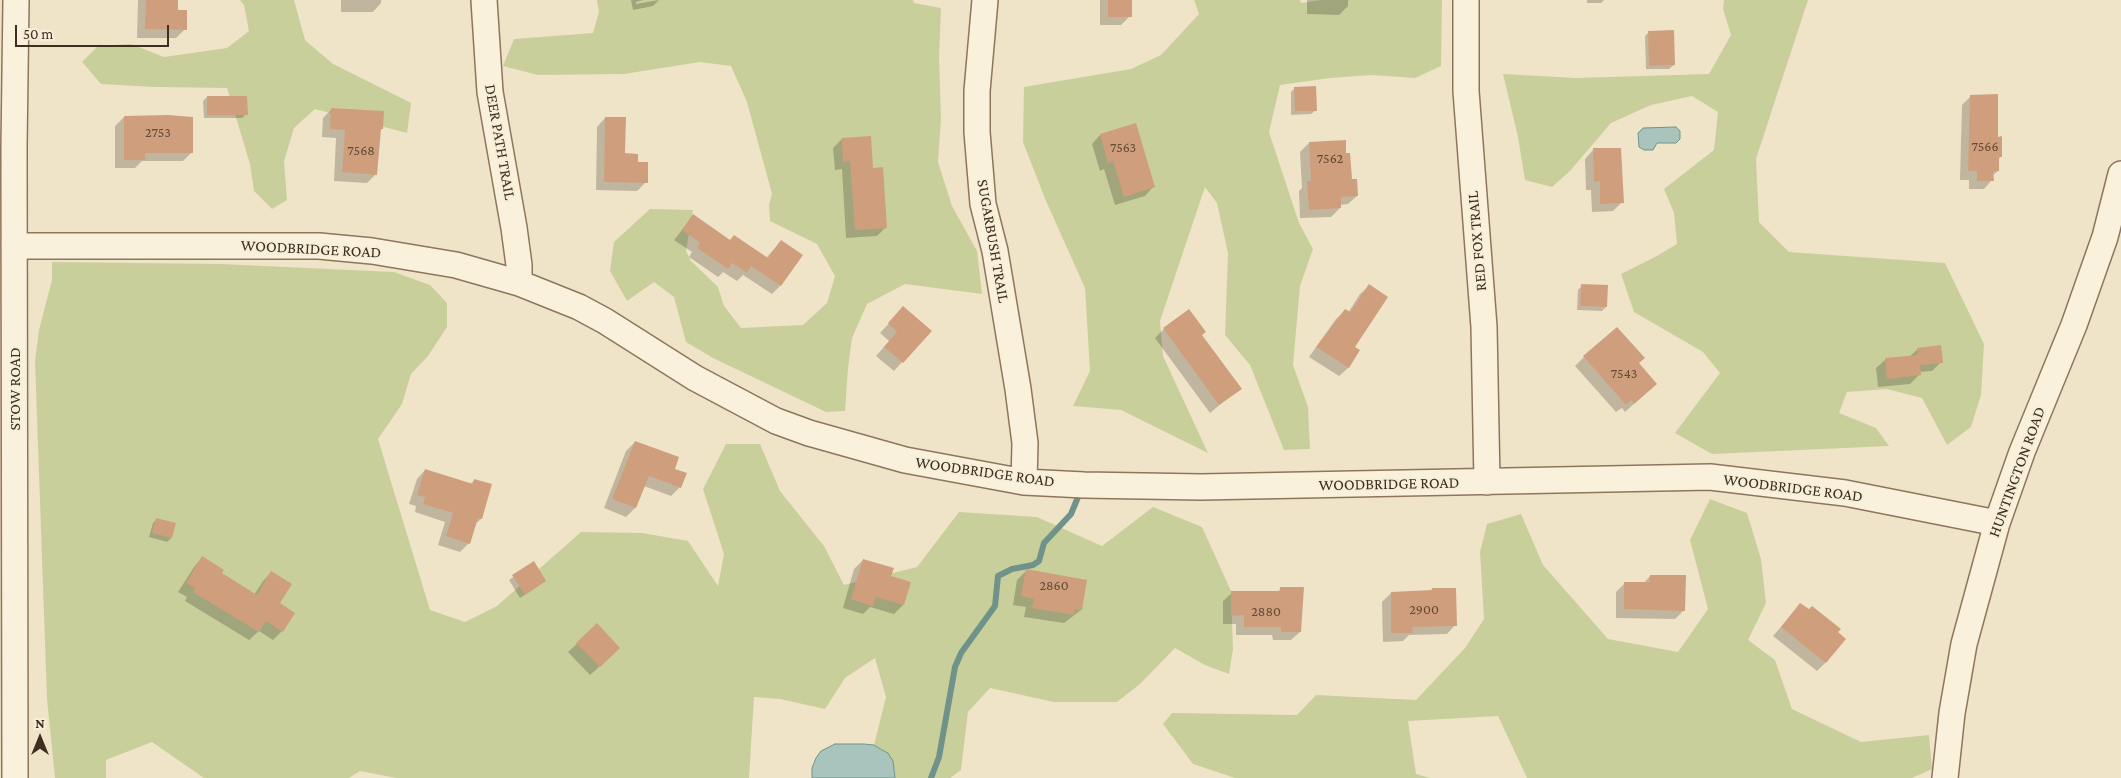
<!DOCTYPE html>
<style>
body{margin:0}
#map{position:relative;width:2121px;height:778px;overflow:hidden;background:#f0e4c8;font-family:"Crimson Pro",serif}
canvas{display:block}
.north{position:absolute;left:15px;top:713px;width:50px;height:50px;-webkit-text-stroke:4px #f7eed8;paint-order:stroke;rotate:0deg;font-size:14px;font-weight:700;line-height:20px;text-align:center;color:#3d2e20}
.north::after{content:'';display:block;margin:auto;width:18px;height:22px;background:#3d2e20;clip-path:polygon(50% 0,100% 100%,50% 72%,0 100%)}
.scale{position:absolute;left:15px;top:25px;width:154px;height:22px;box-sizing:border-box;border:2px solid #3d2e20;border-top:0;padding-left:6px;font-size:15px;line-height:18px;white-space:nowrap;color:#3d2e20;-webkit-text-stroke:4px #f7eed8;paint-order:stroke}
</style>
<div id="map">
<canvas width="2121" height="778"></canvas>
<div class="north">N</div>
<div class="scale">50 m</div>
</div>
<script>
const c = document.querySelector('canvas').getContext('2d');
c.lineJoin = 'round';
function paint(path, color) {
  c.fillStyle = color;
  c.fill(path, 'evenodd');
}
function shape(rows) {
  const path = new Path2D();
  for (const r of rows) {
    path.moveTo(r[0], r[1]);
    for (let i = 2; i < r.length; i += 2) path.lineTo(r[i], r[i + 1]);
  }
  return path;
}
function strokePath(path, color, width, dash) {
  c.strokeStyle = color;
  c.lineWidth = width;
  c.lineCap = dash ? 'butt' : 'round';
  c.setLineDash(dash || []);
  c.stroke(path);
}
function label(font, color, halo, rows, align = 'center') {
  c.font = font + ' "Crimson Pro",serif';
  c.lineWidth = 4;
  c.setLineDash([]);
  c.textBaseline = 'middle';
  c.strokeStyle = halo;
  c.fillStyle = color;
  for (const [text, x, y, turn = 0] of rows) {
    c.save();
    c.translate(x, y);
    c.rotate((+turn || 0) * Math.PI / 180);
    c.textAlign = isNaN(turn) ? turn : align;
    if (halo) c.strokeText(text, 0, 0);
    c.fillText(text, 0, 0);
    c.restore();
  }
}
paint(shape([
 [240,0,294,0,305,40,333,64,411,103,407,133,315,109,294,128,284,161,287,200,272,209,254,191,250,164,227,88,154,87,101,84,82,62,98,46,131,44,164,57,227,48,249,31,244,5],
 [597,0,913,0,914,3,941,8,939,57,941,119,938,162,952,206,977,251,982,294,905,284,867,304,852,338,848,368,845,411,826,412,713,358,686,342,674,297,654,282,627,301,610,271,614,242,650,209,693,210,686,251,691,261,718,287,724,306,741,328,803,325,827,303,835,276,817,244,770,221,769,205,772,194,747,102,731,66,700,62,624,74,538,75,503,66,514,39,593,33,599,12],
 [1194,0,1300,0,1301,3,1321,0,1442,0,1441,66,1415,78,1371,75,1330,78,1280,85,1269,132,1299,223,1313,249,1300,286,1293,365,1308,407,1310,449,1284,450,1250,365,1225,335,1228,253,1217,203,1205,187,1160,321,1163,356,1208,453,1121,410,1073,406,1090,371,1085,288,1046,201,1023,142,1024,87,1131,69,1161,55,1199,14],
 [1724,0,1808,0,1756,159,1759,222,1789,252,1945,263,1984,344,1981,395,1971,427,1947,445,1922,398,1887,389,1847,392,1839,413,1876,428,1889,446,1712,454,1675,433,1720,373,1703,352,1634,312,1621,274,1655,257,1677,244,1674,213,1664,189,1714,150,1718,112,1692,96,1651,105,1611,123,1570,171,1552,187,1525,180,1518,137,1503,74,1575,78,1709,74,1731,35,1723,9],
 [52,262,221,264,394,272,430,285,447,303,447,327,428,356,411,374,402,404,378,439,430,610,465,622,497,606,581,532,642,533,688,541,718,586,724,554,703,489,726,444,760,444,780,491,824,546,844,585,917,567,959,512,1037,517,1102,546,1153,507,1202,527,1231,591,1233,649,1229,674,1205,665,1175,648,1140,684,1117,702,1054,702,990,688,968,712,961,770,950,778,895,778,893,761,888,753,874,745,886,697,875,658,845,678,825,709,780,699,754,697,749,778,396,778,360,771,349,778,204,778,152,742,106,760,106,778,55,778,47,699,35,361,39,330,52,280],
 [1710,499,1747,513,1761,559,1766,603,1748,640,1775,660,1792,709,1861,742,1929,735,1932,769,1912,778,1527,778,1498,716,1408,721,1416,774,1430,778,1235,778,1193,764,1163,724,1172,713,1297,715,1316,695,1416,700,1465,648,1484,619,1480,552,1487,524,1521,514,1543,565,1608,639,1678,652,1708,609,1690,540]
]), '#c9cf9b');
const water = shape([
 [1676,127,1680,131,1680,139,1676,143,1657,143,1653,150,1644,150,1639,147,1638,133,1643,128,1676,127],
 [835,744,864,744,874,745,882,750,888,753,893,761,895,778,812,778,812,768,816,758,821,751,835,744]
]);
paint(water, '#a9c4bc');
strokePath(water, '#6f938a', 1);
paint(shape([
 [138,0,172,0,185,29,176,38,137,38],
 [341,0,381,0,381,3,373,12,341,12],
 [631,0,643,0,636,2,636,4,659,0,653,6,633,10],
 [1100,0,1130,0,1130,16,1121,25,1100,25],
 [1307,0,1348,0,1348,6,1339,15,1307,14],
 [1587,0,1604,0,1601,3,1587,3],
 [1649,32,1674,65,1669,69,1646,69,1645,36],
 [1295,88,1316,110,1311,114,1291,115,1291,92],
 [1971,96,1997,138,2001,156,1998,160,1998,171,1992,176,1992,180,1984,189,1969,189,1969,180,1960,180,1962,105],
 [207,97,246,114,242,118,204,118,203,101],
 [332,109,382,129,379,131,376,174,367,183,334,181,336,138,322,137,323,118],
 [124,117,192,152,183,161,142,161,135,168,115,168,115,126],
 [605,118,624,154,637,164,646,182,637,191,596,190,597,127],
 [1100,135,1153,187,1145,196,1115,205,1104,169,1100,171,1092,144],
 [842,139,872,169,886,227,877,236,846,238,842,169,835,170,833,148],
 [1309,143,1351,180,1357,196,1348,204,1340,205,1340,208,1331,217,1300,218,1299,191,1302,188,1300,152],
 [1593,150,1622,202,1613,211,1592,212,1591,190,1586,190,1585,159],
 [693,216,730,241,766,258,781,241,801,255,780,286,772,294,743,275,737,281,723,272,718,277,689,257,692,252,674,240],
 [1369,286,1353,348,1359,351,1348,368,1339,376,1309,357,1336,319,1345,311,1348,313,1360,294],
 [1582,286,1606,307,1602,311,1577,310,1578,290],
 [903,308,902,362,894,371,876,356,889,341,880,333],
 [1164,329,1201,335,1240,388,1210,413,1155,338],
 [1918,349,1941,362,1932,371,1919,372,1919,375,1910,384,1878,387,1876,368,1885,360,1909,357],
 [1584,357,1638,363,1656,384,1625,412,1622,408,1616,412,1575,366],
 [635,442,680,487,671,496,644,486,635,508,626,517,604,508,626,451],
 [425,470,471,484,474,480,491,485,481,519,474,525,469,543,460,552,438,545,445,522,415,512,416,506,409,504,417,479],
 [157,519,171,538,167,542,149,537,153,523],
 [202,558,220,574,254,595,263,581,271,573,282,631,273,640,259,631,249,640,185,601,187,597,178,592,194,567],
 [863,560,890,577,909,583,903,605,894,614,870,607,863,614,843,608,854,569],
 [533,563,545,581,520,598,509,580],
 [1026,571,1086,581,1081,610,1064,623,1024,617,1026,607,1013,605,1017,580],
 [1650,576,1684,610,1675,619,1616,618,1616,592,1625,583,1643,584],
 [1281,588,1303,588,1300,632,1291,640,1273,640,1272,635,1236,635,1236,624,1223,624,1223,601,1232,593,1277,593],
 [1432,589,1455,625,1447,634,1409,635,1403,641,1383,642,1382,602,1391,593,1430,592],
 [1800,605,1826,662,1817,671,1773,636],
 [597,625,610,657,590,675,568,652]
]), '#0003');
strokePath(shape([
 [931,778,939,757,955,667,961,653,995,606,998,576,1012,569,1033,565,1039,561,1044,543,1071,514,1078,497]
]), '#6f938a', 6);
paint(shape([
 [146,0,178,0,178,10,187,10,187,30,145,29],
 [1108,0,1132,0,1132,17,1108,17],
 [1674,30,1675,65,1649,66,1648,31],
 [1316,86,1317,111,1295,111,1294,87],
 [1998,94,1998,137,2002,136,2002,157,1999,157,1999,171,1993,171,1994,181,1977,181,1977,171,1968,171,1970,95],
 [207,96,247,96,248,115,207,115],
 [331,108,384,111,383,129,381,129,377,175,342,172,345,130,330,129],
 [168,115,193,117,193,153,145,153,145,160,124,160,124,116],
 [605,117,626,117,625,153,638,154,638,162,648,162,648,183,604,182],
 [1136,123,1155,187,1124,197,1113,161,1108,163,1100,134],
 [871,136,873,168,883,167,887,228,855,230,850,161,843,162,842,138],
 [1346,140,1346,153,1350,153,1352,179,1357,179,1358,196,1341,197,1341,208,1309,210,1307,181,1311,181,1309,142],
 [1593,148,1621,148,1624,203,1600,204,1600,181,1594,182],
 [693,214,730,240,734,235,768,258,781,240,803,255,781,286,751,266,747,273,732,263,728,269,697,248,700,243,682,230],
 [1369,284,1388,297,1355,347,1360,350,1349,368,1316,347,1345,309,1350,312],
 [1581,284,1608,285,1607,307,1580,306],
 [903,306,932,331,903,363,884,347,897,332,888,323],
 [1189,309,1206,332,1202,335,1242,389,1219,405,1163,328],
 [1617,327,1645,358,1639,363,1657,384,1634,404,1631,400,1626,405,1583,356],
 [1941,345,1943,363,1920,365,1921,375,1887,379,1885,358,1918,355,1917,348],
 [635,441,679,457,675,469,687,473,681,488,649,476,636,508,612,499],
 [425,469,473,484,474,479,492,484,482,519,478,518,470,544,446,536,453,513,423,504,425,497,417,495],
 [156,518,176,523,172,538,152,533],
 [202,556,224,570,222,573,257,595,271,571,292,584,280,603,295,613,283,632,266,621,259,632,193,592,195,588,186,583],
 [863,559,894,568,891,576,911,582,904,605,876,597,873,606,851,599],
 [534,561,546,581,525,595,512,575],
 [1026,569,1087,580,1082,610,1075,609,1074,615,1032,608,1034,599,1021,596],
 [1650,575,1686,575,1685,611,1624,609,1624,582,1650,582],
 [1280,587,1304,587,1301,632,1281,632,1281,627,1244,627,1244,615,1231,616,1231,591,1280,591],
 [1432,588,1456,588,1457,626,1412,627,1413,633,1391,633,1391,592,1432,590],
 [1800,603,1809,609,1812,606,1841,629,1838,632,1846,639,1826,663,1781,627],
 [597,623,620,648,600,667,576,643]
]), '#cf9f7d');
const minor = shape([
 [484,0,490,92,514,228,519,265,519,283],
 [985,0,977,91,977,132,983,204,995,251,1018,389,1025,443,1024,482],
 [1466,0,1466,91,1484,327,1487,482],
 [14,246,319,246,372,251,456,265,519,283,579,307,605,321,695,378,776,421,809,433,905,460,1024,482,1084,485,1201,487,1710,477,1845,493,1997,523],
 [15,778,14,148,16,0],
 [1945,778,1952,713,1964,644,1997,523,2022,452,2074,325,2105,237,2121,174]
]);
strokePath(minor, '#8d765c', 28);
strokePath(minor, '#faf1dc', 25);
label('14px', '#624a37', null, [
 ["2753",158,133],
 ["7566",1985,147],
 ["7563",1123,148],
 ["7568",361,151],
 ["7562",1330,159],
 ["7543",1624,374],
 ["2860",1054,586],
 ["2900",1424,610],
 ["2880",1266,612]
]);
label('16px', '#3d2e20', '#f7eed8', [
 ["DEER PATH TRAIL",500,142,80],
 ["SUGARBUSH TRAIL",993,241,80],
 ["RED FOX TRAIL",1477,241,-95],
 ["WOODBRIDGE ROAD",311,249,3],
 ["STOW ROAD",15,389,-90],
 ["WOODBRIDGE ROAD",985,472,8],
 ["HUNTINGTON ROAD",2017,472,-70],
 ["WOODBRIDGE ROAD",1389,484,-1],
 ["WOODBRIDGE ROAD",1793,488,7]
]);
</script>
